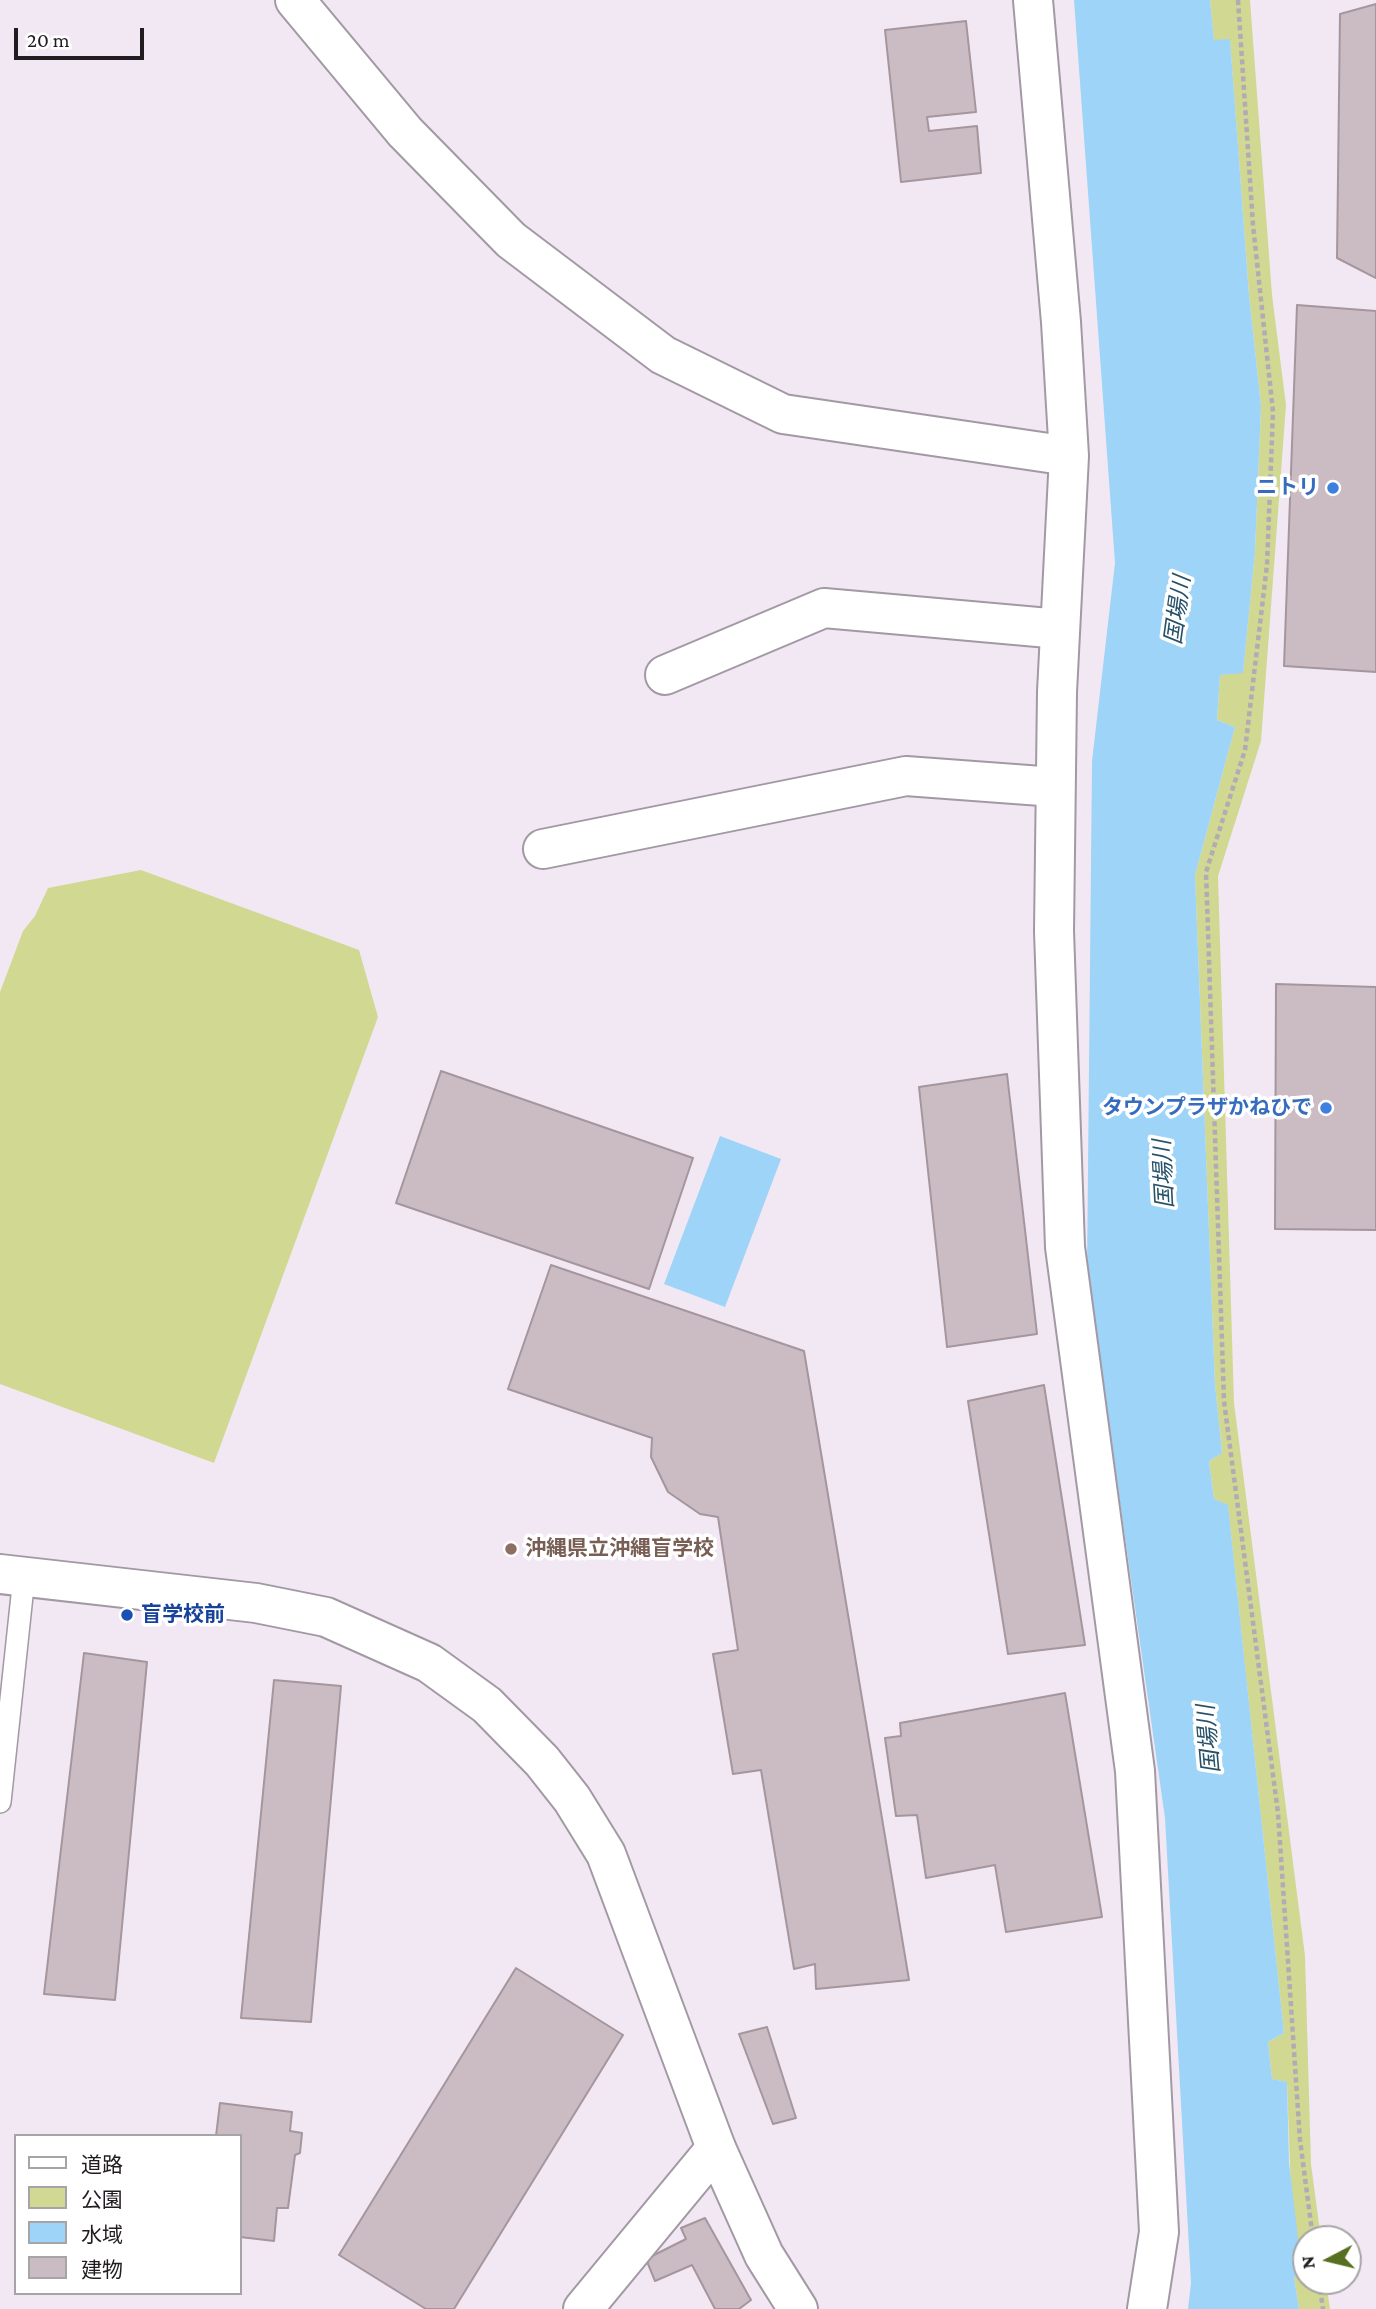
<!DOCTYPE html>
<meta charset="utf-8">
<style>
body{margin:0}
#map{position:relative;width:1376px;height:2309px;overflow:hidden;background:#f2e8f4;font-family:"Crimson Pro","Noto Sans JP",serif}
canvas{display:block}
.legend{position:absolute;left:14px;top:2134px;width:228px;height:161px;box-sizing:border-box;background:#fff;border:2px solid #a6a4a6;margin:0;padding:9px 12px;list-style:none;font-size:21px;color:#201c20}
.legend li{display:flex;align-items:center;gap:14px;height:35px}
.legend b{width:35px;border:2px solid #a6a4a6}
.north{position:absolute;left:1292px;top:2225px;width:70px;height:70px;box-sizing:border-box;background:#fff;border:2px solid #a6a4a6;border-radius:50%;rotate:263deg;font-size:19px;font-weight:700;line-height:28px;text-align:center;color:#201c20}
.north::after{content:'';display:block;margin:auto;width:24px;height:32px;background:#576f21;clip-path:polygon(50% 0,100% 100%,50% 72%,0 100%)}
.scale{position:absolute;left:14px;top:28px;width:130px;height:32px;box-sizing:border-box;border:4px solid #201c20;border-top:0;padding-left:9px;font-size:21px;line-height:24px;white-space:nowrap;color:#201c20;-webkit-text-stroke:5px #fff;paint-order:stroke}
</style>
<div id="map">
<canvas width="1376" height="2309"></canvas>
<ul class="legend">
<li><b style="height:9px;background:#fff"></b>道路</li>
<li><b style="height:19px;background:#d1d892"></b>公園</li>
<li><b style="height:19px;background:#9dd4f7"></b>水域</li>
<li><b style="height:19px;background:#cbbcc3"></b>建物</li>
</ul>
<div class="north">N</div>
<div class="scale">20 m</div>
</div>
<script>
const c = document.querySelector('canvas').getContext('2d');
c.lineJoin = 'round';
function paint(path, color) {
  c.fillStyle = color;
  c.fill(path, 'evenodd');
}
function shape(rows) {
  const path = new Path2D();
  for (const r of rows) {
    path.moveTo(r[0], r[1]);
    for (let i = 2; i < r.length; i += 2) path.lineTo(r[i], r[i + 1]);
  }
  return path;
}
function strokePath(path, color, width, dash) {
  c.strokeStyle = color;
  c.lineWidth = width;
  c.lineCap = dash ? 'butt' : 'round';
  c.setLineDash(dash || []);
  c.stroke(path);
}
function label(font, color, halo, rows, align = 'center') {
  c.font = font + ' "Crimson Pro","Noto Sans JP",serif';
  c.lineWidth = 7;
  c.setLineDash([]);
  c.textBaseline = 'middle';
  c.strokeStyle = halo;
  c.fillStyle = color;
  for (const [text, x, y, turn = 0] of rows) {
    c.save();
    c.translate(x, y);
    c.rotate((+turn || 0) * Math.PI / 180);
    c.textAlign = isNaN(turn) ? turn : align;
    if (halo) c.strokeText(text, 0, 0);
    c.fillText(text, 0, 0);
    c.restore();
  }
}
paint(shape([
 [1210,0,1250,0,1272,295,1286,405,1261,741,1218,876,1234,1403,1305,1956,1311,2164,1321,2239,1306,2239,1306,2281,1326,2281,1330,2309,1299,2309,1294,2277,1287,2082,1272,2079,1268,2042,1284,2033,1228,1506,1214,1499,1209,1461,1222,1453,1215,1385,1195,875,1235,727,1217,720,1220,675,1243,672,1255,552,1261,406,1249,295,1230,40,1214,41],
 [141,870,359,950,378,1017,214,1463,0,1384,0,992,23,931,35,916,48,888]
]), '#d1d892');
paint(shape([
 [1074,0,1210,0,1214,40,1230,39,1249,295,1261,406,1255,552,1243,673,1220,675,1217,720,1235,727,1195,875,1215,1385,1222,1453,1209,1461,1214,1499,1228,1505,1284,2033,1268,2042,1272,2079,1287,2082,1289,2162,1302,2273,1294,2277,1299,2309,1188,2309,1191,2283,1165,1818,1087,1271,1092,761,1115,563],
 [720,1136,781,1159,725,1307,664,1284]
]), '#9dd4f7');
const building = shape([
 [1376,4,1376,278,1337,258,1340,14,1376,4],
 [966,21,976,112,927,117,929,131,977,126,981,173,901,182,885,30,966,21],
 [1297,305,1376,311,1376,672,1284,666,1297,305],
 [1276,984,1376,987,1376,1230,1275,1229,1276,984],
 [441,1071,693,1158,649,1289,396,1203,441,1071],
 [1007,1074,1037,1334,947,1347,919,1087,1007,1074],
 [551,1265,804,1351,909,1980,816,1989,815,1964,794,1969,761,1770,733,1774,713,1654,738,1650,718,1517,700,1514,668,1492,651,1457,652,1438,508,1389,551,1265],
 [1044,1385,1085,1645,1008,1654,968,1401,1044,1385],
 [84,1653,147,1662,115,2000,44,1994,84,1653],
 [274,1680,341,1686,311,2022,241,2018,274,1680],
 [1065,1693,1102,1917,1006,1932,995,1865,926,1878,917,1815,896,1816,885,1738,901,1736,900,1723,1065,1693],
 [516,1968,623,2035,454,2309,426,2309,339,2255,516,1968],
 [767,2027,796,2118,773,2124,739,2034,767,2027],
 [220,2103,292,2112,290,2131,302,2133,300,2153,295,2155,288,2208,277,2208,274,2241,240,2237,240,2136,216,2136,220,2103],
 [705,2218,751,2300,739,2309,715,2309,692,2265,655,2281,646,2259,686,2239,681,2228,705,2218]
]);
paint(building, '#cbbcc3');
strokePath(building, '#a4969c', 2);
const service = shape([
 [0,1802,24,1577]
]);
const minor = shape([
 [295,0,405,132,511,240,663,355,783,414,1069,456],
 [1033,0,1061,322,1069,456,1057,692,1054,931,1065,1247,1135,1771,1159,2232,1147,2309],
 [665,675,824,608,1060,629],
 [543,849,906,776,1055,787],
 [583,2309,716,2148]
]);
const tertiary = shape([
 [0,1574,256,1603,326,1617,429,1663,487,1705,542,1761,572,1799,606,1854,716,2148,764,2255,798,2309]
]);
strokePath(service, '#a299a4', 24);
strokePath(minor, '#a299a4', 42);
strokePath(tertiary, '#a299a4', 42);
strokePath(shape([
 [1238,0,1253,225,1273,412,1267,565,1245,750,1206,872,1224,1401,1278,1813,1300,2140,1313,2239],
 [1319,2281,1323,2309]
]), '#b2aab4', 4.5, [5, 3.5]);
strokePath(service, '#fff', 21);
strokePath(minor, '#fff', 38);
strokePath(tertiary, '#fff', 38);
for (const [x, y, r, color] of [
 [1333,488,7,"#3f7fe0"],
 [1326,1108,7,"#3f7fe0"],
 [511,1549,7,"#8d6e63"],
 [127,1615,7,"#1a4fb4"]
]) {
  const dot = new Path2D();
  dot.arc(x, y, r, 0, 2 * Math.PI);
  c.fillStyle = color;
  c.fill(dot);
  strokePath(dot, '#fff', 2.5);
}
label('bold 21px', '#366cbe', '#fff', [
 ["ニトリ",1319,488],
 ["タウンプラザかねひで",1312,1108]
], 'right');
label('bold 21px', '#785e54', '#fff', [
 ["沖縄県立沖縄盲学校",525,1549]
], 'left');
label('bold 21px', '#164399', '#fff', [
 ["盲学校前",141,1615]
], 'left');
label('italic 23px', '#275169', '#fff', [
 ["国場川",1178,610,-82],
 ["国場川",1164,1174,-93],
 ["国場川",1209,1739,-95]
]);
</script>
